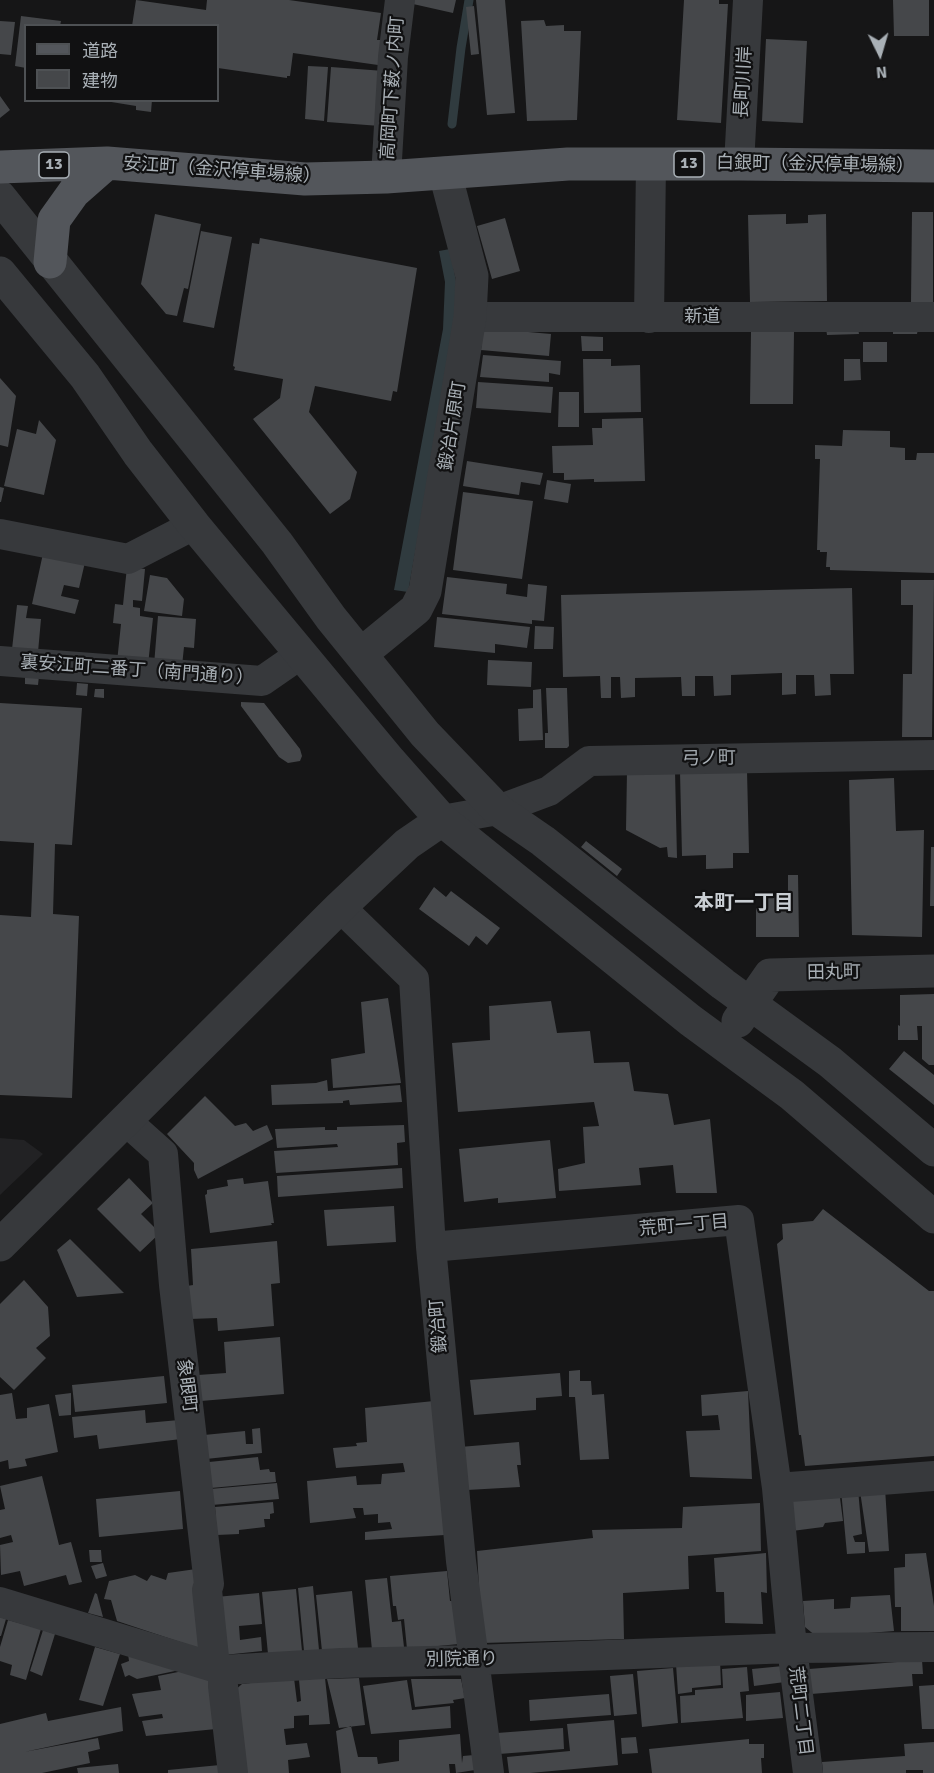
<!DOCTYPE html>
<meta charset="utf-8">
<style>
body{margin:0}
#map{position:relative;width:934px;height:1773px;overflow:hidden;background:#161617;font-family:Signika,"Noto Sans JP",sans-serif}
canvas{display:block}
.legend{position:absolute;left:24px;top:24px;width:195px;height:78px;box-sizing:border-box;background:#111112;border:2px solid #4e5154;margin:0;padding:8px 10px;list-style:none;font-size:18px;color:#a9b0b6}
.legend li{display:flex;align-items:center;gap:12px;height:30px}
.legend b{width:30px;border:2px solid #4e5154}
.north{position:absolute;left:850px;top:24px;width:60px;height:60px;-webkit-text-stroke:4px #111112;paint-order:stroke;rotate:175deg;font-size:16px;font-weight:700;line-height:24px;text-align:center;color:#a9b0b6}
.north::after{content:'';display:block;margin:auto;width:21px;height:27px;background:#a9b0b6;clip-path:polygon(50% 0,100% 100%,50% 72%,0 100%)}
</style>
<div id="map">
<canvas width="934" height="1773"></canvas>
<ul class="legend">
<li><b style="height:8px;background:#53565b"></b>道路</li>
<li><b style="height:16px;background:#45474a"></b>建物</li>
</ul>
<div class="north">N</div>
</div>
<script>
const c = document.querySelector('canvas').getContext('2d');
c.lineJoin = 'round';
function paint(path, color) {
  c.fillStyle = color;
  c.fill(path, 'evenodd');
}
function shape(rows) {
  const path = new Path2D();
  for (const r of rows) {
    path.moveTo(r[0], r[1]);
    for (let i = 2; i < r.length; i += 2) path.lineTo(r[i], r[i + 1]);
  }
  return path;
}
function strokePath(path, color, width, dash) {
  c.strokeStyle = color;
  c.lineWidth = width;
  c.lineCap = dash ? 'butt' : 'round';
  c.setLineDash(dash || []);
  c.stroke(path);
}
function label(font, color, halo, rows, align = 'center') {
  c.font = font + ' Signika,"Noto Sans JP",sans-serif';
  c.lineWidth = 4.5;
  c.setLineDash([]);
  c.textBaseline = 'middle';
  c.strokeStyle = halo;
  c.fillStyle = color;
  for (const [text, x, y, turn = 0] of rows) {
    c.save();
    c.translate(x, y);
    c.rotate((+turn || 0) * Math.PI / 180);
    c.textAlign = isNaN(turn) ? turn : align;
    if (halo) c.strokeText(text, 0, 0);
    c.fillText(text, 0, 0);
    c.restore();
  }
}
paint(shape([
 [0,1138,24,1140,43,1154,0,1195]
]), '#222224');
paint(shape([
 [450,249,456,281,455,331,408,592,394,590,443,329,445,282,439,251]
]), '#303b3f');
strokePath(shape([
 [452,124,461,48,469,0]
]), '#303b3f', 9);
paint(shape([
 [136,0,206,10,207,0,289,0,381,13,377,40,382,40,378,65,293,53,290,76,287,76,287,78,218,68,218,26,132,26],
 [413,0,456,0,453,13,413,4],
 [476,0,505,0,515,113,487,115],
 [684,0,719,0,719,4,728,4,721,123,677,120],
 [893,0,929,0,929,36,894,36],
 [474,6,479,54,471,55,466,7],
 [21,16,61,21,60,26,26,26,26,68,15,66],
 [544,20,546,26,564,25,564,31,581,31,577,120,527,121,521,21],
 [0,21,15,22,11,55,0,54],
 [766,39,807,41,803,123,762,121],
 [308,66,328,67,324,121,305,119],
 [331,67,384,71,380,126,327,122],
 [0,96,10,110,0,118],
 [99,100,152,100,151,112,136,110,136,106],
 [912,212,933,212,933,302,911,302],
 [155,214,201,224,188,289,184,288,177,316,166,314,141,284],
 [786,214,786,224,808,223,808,215,826,214,827,301,750,302,748,215],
 [505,218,520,271,492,279,477,226],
 [201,231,232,237,214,328,183,322],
 [260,238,417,268,397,392,393,391,391,401,315,386,309,412,357,472,350,499,330,514,253,419,280,398,283,379,234,370,235,367,233,366,252,243,259,244],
 [483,328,551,334,549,356,481,350],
 [826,328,858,328,859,334,827,335],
 [893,329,918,329,917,334,893,334],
 [751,332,794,332,793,404,750,404],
 [581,336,603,337,603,351,582,351],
 [863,342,887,342,887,362,863,362],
 [483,355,561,361,560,375,549,373,549,382,480,377],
 [583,359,611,359,611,366,640,365,641,412,584,413],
 [844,359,860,359,861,380,844,381],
 [0,378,16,396,8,447,0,445],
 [478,382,553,387,551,413,476,408],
 [559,392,579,392,579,427,558,427],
 [643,418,645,481,594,482,594,479,564,480,564,473,553,473,552,446,593,445,592,428,602,428,602,419],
 [39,420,56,440,44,495,4,486,17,429,36,434],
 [843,430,890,431,890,447,905,448,905,460,916,460,917,453,934,453,934,573,830,570,830,567,826,567,827,552,820,552,820,550,817,550,820,459,815,459,815,445,842,446],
 [467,461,543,473,540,485,521,482,519,495,463,486],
 [547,480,571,484,568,503,544,499],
 [0,487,4,488,1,502,0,502],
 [463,492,533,501,522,579,453,570],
 [44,549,86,558,79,588,64,585,61,596,79,600,75,614,32,604],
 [127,567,145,569,142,601,133,600,133,607,140,608,140,616,153,618,148,665,117,662,121,624,113,623,115,604,123,605],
 [150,575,167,578,184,599,182,616,144,611],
 [447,577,507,584,506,594,527,597,528,584,547,586,544,621,532,620,532,624,442,614],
 [901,580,934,580,932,737,902,737,903,674,912,674,913,605,901,605],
 [852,588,854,674,830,674,831,695,815,696,814,675,796,675,796,694,782,695,782,673,731,675,731,695,714,696,713,676,695,676,695,696,682,696,681,677,635,678,635,697,621,698,620,677,611,677,611,698,601,698,600,676,563,677,561,595],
 [17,605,28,606,26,618,41,619,38,652,12,649],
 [158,616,196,619,194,648,184,647,182,666,154,665],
 [437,617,530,627,527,648,495,644,495,653,434,647],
 [535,626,554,627,553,649,534,649],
 [488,660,532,662,531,687,487,685],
 [25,674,39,676,38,685,25,684],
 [77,683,88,684,87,696,76,695],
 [546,688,567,688,569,746,567,748,545,748,545,733,548,733],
 [95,689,104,689,104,698,94,697],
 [541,689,543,740,519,741,518,709,533,708,533,690],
 [241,702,264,703,300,749,302,756,300,761,288,763,279,757,241,706],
 [0,703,82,708,72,845,55,844,53,914,79,916,72,1098,0,1095,0,915,31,917,34,843,0,841],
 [627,771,675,771,677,858,668,857,667,847,660,848,626,830],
 [747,771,749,853,733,853,733,868,706,869,706,855,682,856,680,772],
 [894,778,896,831,924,830,922,937,852,935,849,780],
 [586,841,622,869,617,876,581,847],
 [931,847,934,847,934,906,930,906],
 [788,875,798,875,799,937,756,937,756,908,762,908,762,895,788,895],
 [434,887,446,897,451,891,500,928,487,945,476,936,469,946,419,909],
 [934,994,934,1065,929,1065,922,1059,922,1026,917,1026,918,1040,898,1040,898,1025,900,1026,900,995],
 [388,998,401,1083,333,1088,331,1059,365,1053,361,1002],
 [551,1001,557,1033,590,1031,594,1063,629,1062,634,1091,668,1094,674,1125,710,1119,717,1193,676,1193,673,1165,639,1168,641,1185,559,1191,558,1169,585,1163,583,1127,599,1126,594,1102,458,1112,452,1043,490,1040,489,1006],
 [904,1051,934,1075,934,1105,889,1069],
 [327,1080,328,1091,400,1085,402,1102,350,1105,349,1100,343,1101,343,1103,272,1105,271,1085,316,1083],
 [205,1096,235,1126,246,1123,253,1131,267,1125,273,1139,198,1179,194,1170,194,1163,167,1134],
 [404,1125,405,1142,397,1143,398,1165,276,1173,274,1151,338,1147,337,1144,277,1148,275,1129,325,1127,325,1130,337,1130,337,1127],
 [550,1140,556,1198,498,1203,498,1198,464,1202,459,1149],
 [402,1168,403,1188,278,1197,277,1176],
 [129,1178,153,1203,141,1214,160,1233,140,1252,97,1209],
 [243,1178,244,1184,268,1181,274,1223,271,1223,272,1225,210,1233,205,1195,207,1194,207,1190,228,1186,227,1180],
 [394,1206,396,1242,327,1246,324,1210],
 [823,1209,929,1291,934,1291,934,1456,805,1466,801,1435,799,1435,777,1244,783,1239,782,1224,813,1221],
 [70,1239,124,1293,77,1297,57,1250],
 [277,1241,280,1283,271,1284,274,1326,218,1331,217,1318,190,1319,187,1286,193,1285,191,1249],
 [24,1280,48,1307,50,1336,36,1348,46,1358,14,1390,0,1377,0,1304],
 [280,1337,284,1394,201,1401,198,1375,226,1373,224,1342],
 [580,1370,580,1381,591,1381,592,1395,604,1394,609,1459,580,1460,575,1397,569,1397,569,1371],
 [560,1373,562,1396,536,1398,536,1410,474,1415,470,1380],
 [164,1376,167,1403,75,1412,72,1385],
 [748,1391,752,1479,690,1477,686,1431,720,1430,718,1415,702,1416,701,1395],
 [12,1393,16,1419,27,1418,27,1408,49,1404,58,1452,25,1459,27,1466,9,1469,8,1460,0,1462,0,1395],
 [71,1393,71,1415,59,1416,55,1395],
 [434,1401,445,1535,365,1540,365,1532,392,1529,390,1522,378,1523,378,1514,364,1515,363,1508,353,1508,356,1518,310,1523,307,1481,356,1476,357,1485,381,1484,382,1474,405,1472,403,1463,336,1468,333,1448,357,1446,356,1443,367,1442,365,1408],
 [145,1410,146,1423,179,1420,181,1439,99,1449,97,1435,74,1438,72,1417],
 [260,1428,262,1453,206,1459,204,1435,245,1431,246,1444,253,1444,252,1429],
 [519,1442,521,1465,517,1465,520,1487,467,1490,460,1447],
 [258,1457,260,1470,269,1469,270,1472,275,1472,276,1482,211,1488,209,1462],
 [42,1476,59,1545,71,1542,82,1582,69,1585,66,1575,24,1586,20,1571,1,1575,0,1545,13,1542,11,1535,0,1538,0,1510,5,1509,0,1486],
 [277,1483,279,1499,212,1505,210,1489],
 [885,1488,889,1551,869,1552,860,1491],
 [858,1489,862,1534,853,1536,855,1542,865,1542,865,1553,847,1554,841,1490],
 [839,1490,843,1521,825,1523,823,1527,792,1531,788,1495],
 [180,1491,183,1529,99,1537,96,1499],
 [273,1502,274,1513,270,1514,270,1519,264,1519,265,1527,239,1530,239,1534,217,1535,215,1507],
 [760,1503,761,1551,688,1556,689,1589,623,1593,624,1639,482,1643,477,1551,593,1538,592,1530,682,1528,683,1507],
 [89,1550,101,1550,102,1562,90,1562],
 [766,1553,767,1593,761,1592,763,1624,725,1623,724,1592,716,1592,714,1558],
 [926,1553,934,1606,934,1631,901,1631,901,1607,895,1607,894,1568,905,1567,905,1554],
 [103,1563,107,1576,96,1579,91,1566],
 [196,1569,201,1649,117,1621,111,1600,104,1599,109,1581,135,1575,147,1581,151,1575,166,1580,168,1573],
 [447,1571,450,1601,454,1601,459,1644,407,1649,404,1619,398,1620,396,1606,393,1606,390,1576],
 [387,1578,392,1622,401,1621,404,1647,372,1650,365,1580],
 [313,1586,319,1650,304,1651,298,1588],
 [296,1589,302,1651,268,1654,262,1592],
 [352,1591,358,1648,322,1651,316,1595],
 [95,1593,97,1594,103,1617,88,1613],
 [259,1593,262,1624,239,1626,240,1640,261,1637,262,1651,224,1655,216,1597],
 [890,1595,894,1631,817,1637,805,1627,803,1601,834,1599,834,1609,850,1608,851,1597],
 [0,1617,6,1619,1,1636,0,1636],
 [8,1620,41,1629,26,1680,10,1675,12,1665,0,1661,0,1647],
 [43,1630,55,1634,42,1676,30,1671],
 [95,1647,120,1654,103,1706,79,1700],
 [128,1654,175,1669,175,1671,137,1679,129,1675,125,1677,121,1664,129,1661],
 [720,1660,721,1685,692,1688,692,1692,678,1694,676,1664],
 [922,1660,923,1674,912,1674,913,1686,811,1694,809,1669],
 [783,1666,785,1682,754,1686,752,1669],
 [747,1667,749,1691,740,1692,743,1718,681,1723,680,1696,695,1695,695,1690,723,1688,722,1669],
 [673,1668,678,1723,642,1727,637,1671],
 [183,1671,210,1680,216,1729,146,1736,142,1721,163,1718,162,1714,139,1717,132,1694,161,1690,158,1676],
 [633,1674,637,1714,614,1716,610,1676],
 [294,1678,297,1702,301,1701,299,1680,325,1678,330,1724,309,1725,309,1715,294,1716,294,1728,284,1729,286,1745,307,1743,310,1757,288,1760,289,1773,245,1773,234,1691,242,1684],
 [359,1678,365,1725,339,1728,327,1679],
 [411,1679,461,1679,465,1698,453,1700,454,1703,415,1707],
 [407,1680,412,1710,450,1706,451,1728,371,1734,363,1686],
 [934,1685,934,1729,922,1729,919,1686],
 [780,1692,783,1718,746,1721,746,1695],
 [609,1694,611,1715,530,1721,529,1700],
 [121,1707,123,1731,24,1752,98,1738,100,1749,88,1752,90,1763,42,1773,0,1773,0,1724,46,1713,48,1721],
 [614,1720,618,1765,530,1773,509,1773,507,1757,570,1751,567,1724],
 [351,1726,358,1757,377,1757,378,1764,399,1761,399,1740,460,1734,462,1763,463,1756,474,1755,475,1770,456,1773,455,1764,449,1764,450,1773,341,1773,336,1731],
 [563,1728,564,1749,499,1754,497,1733],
 [636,1737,638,1753,622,1754,621,1738],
 [749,1739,749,1744,764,1744,764,1758,761,1758,762,1773,652,1773,649,1749],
 [934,1742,934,1773,923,1773,923,1770,906,1770,906,1773,823,1773,822,1762,905,1756,904,1744],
 [118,1764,119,1773,78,1773,77,1768],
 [220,1765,221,1773,168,1773,168,1770]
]), '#45474a');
strokePath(shape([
 [739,164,748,0],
 [386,177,393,57,400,0],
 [470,317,934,317],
 [649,318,651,164],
 [0,534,128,559,194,525],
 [0,661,262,681,301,654],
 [442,820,498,810,549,791,589,761,934,755],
 [340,907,414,979,431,1247,461,1561,489,1773],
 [125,1120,163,1154,174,1285,209,1584,207,1590,215,1667],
 [431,1247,739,1220,777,1488,792,1648,808,1773],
 [777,1488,934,1476],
 [0,1602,223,1670,341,1663,475,1660,792,1648,934,1647],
 [223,1670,223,1686,233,1773]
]), '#37393c', 30);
strokePath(shape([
 [0,197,277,543,331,618,425,734,498,810,543,841,723,984,830,1062,934,1150],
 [0,273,85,376,138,453,194,525,390,761,442,820,690,1020,792,1095,934,1217],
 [361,654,416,609,425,591,470,317,472,276,445,173],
 [738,1021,770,975,934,971],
 [0,1245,340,907,407,844,442,820]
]), '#37393c', 33);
strokePath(shape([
 [0,167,107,163,305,179,386,177,568,164,739,164,934,166],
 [50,262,54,220,74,192,107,163]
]), '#53565b', 33);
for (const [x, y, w] of [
 [689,164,30],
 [54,165,30]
]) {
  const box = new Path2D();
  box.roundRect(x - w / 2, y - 13, w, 26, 4.5);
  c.fillStyle = '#111112';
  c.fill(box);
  strokePath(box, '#a9b0b6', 1.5);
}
label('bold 16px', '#a9b0b6', null, [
 ["13",689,164],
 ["13",54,165]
]);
label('18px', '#a9b0b6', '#111112', [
 ["長町川岸",744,82,-87],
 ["高岡町下薮ノ内町",393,88,-86],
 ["白銀町（金沢停車場線）",815,165,1],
 ["安江町（金沢停車場線）",222,171,4],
 ["新道",702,317],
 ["鍛冶片原町",453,426,-81],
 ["裏安江町二番丁（南門通り）",137,671,4],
 ["弓ノ町",709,759,-1],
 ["田丸町",834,973,-1],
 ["荒町一丁目",684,1226,-5],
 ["鍛冶町",439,1326,-95],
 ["象眼町",186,1386,83],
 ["別院通り",462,1660,-1],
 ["荒町二丁目",800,1711,83]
]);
label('bold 20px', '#c9ced3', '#111112', [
 ["本町一丁目",744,904]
]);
</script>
